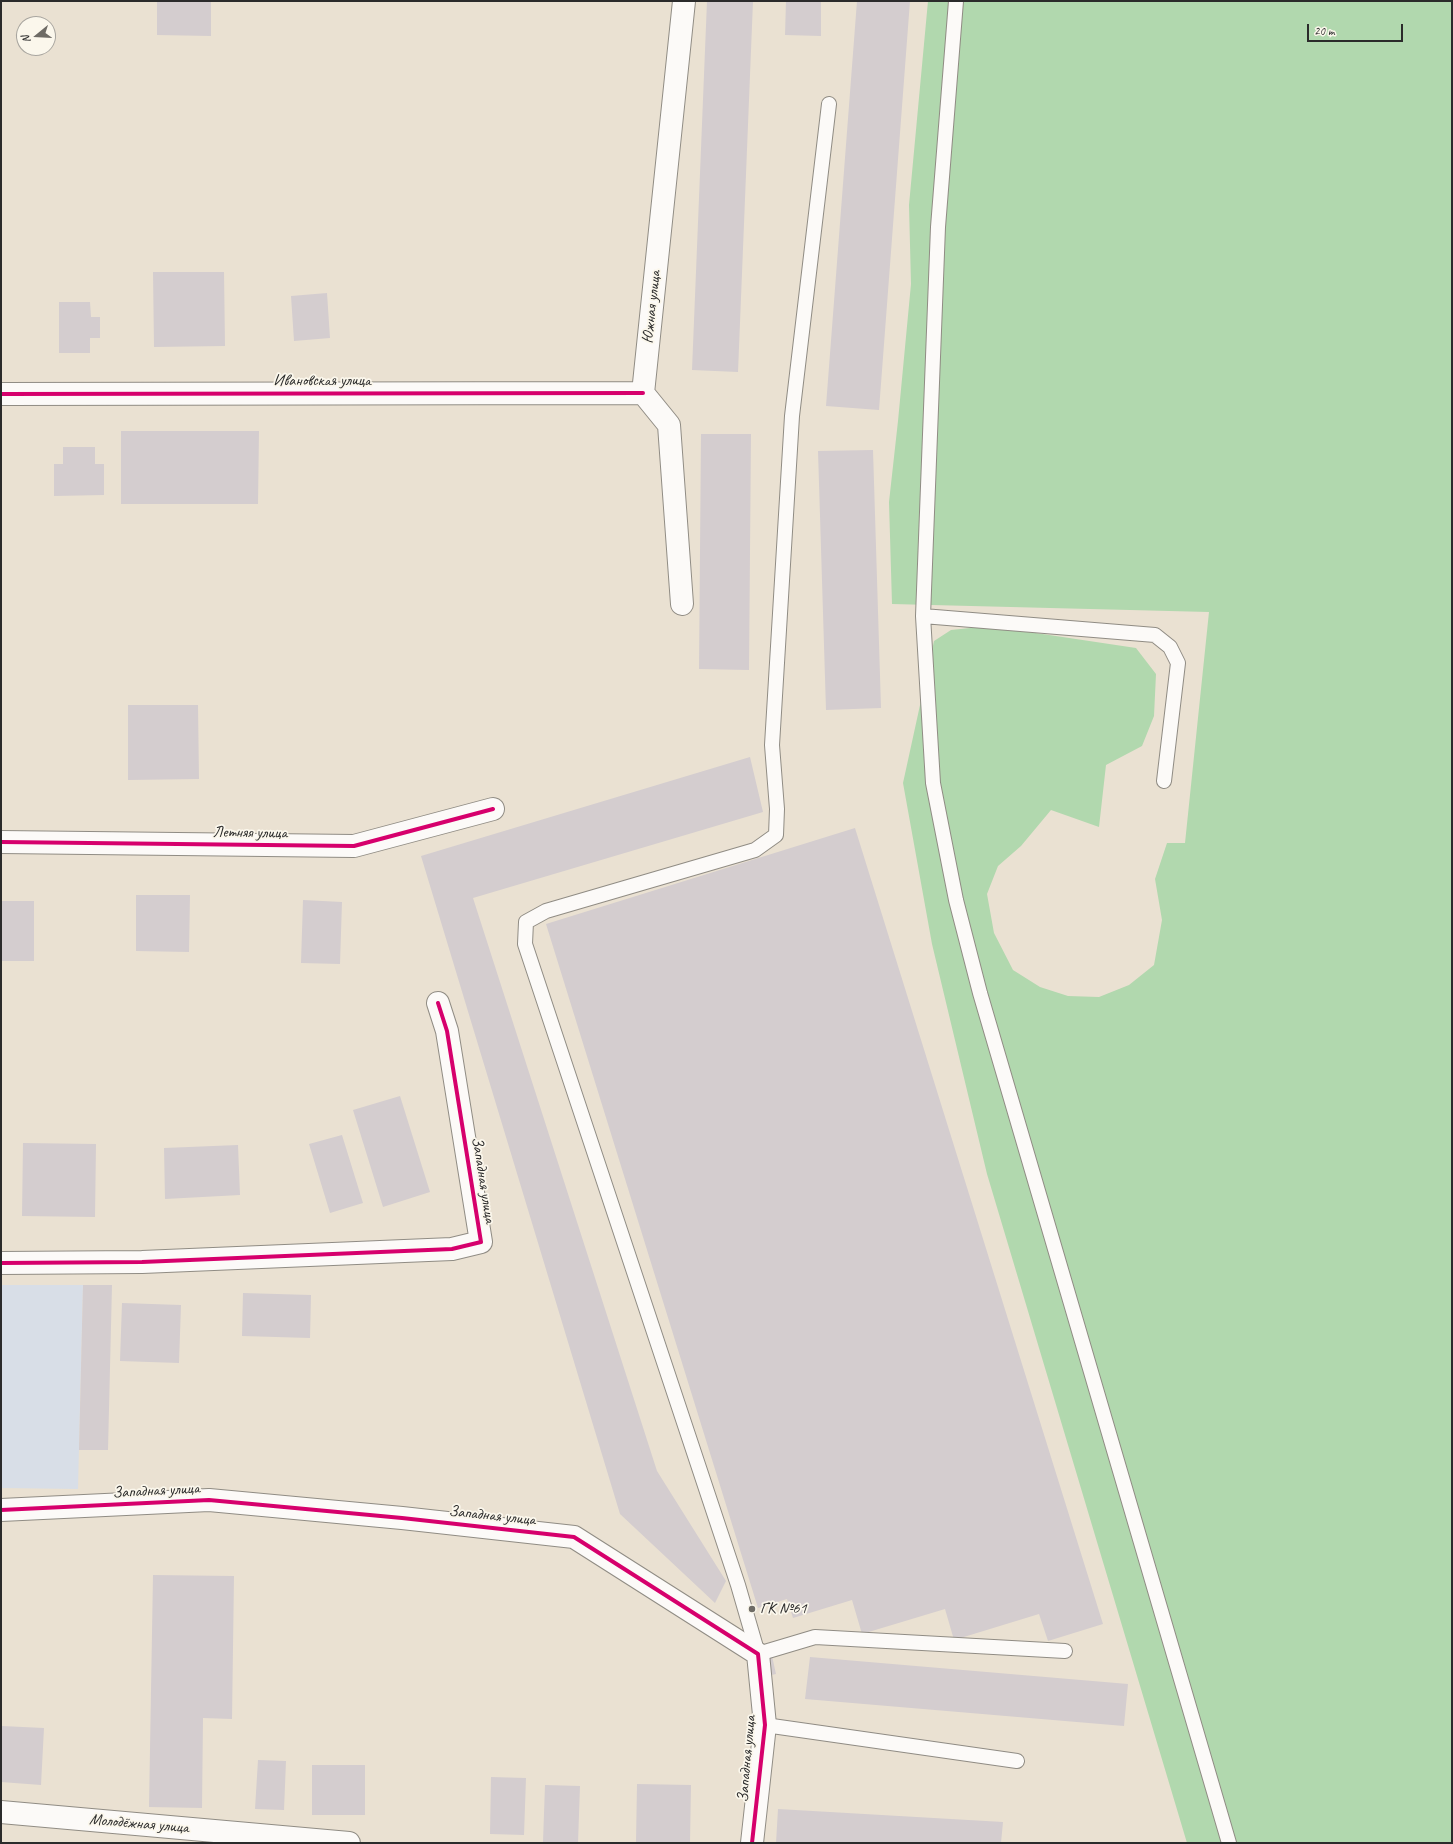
<!DOCTYPE html>
<meta charset="utf-8">
<style>
body{margin:0}
#map{position:relative;width:1453px;height:1844px;overflow:hidden;background:#eae1d2;font-family:Caveat,sans-serif}
canvas{display:block}
.frame{position:absolute;inset:0;border:2px solid #2b2b2b;pointer-events:none}
.north{position:absolute;left:16px;top:16px;width:40px;height:40px;box-sizing:border-box;background:#fbf7ec;border:1px solid #a8a59f;border-radius:50%;rotate:252deg;font-size:11px;font-weight:700;line-height:16px;text-align:center;color:#2b2b2b}
.north::after{content:'';display:block;margin:auto;width:14px;height:18px;background:#6e6b65;clip-path:polygon(50% 0,100% 100%,50% 72%,0 100%)}
.scale{position:absolute;left:1307px;top:24px;width:96px;height:18px;box-sizing:border-box;border:2px solid #2b2b2b;border-top:0;padding-left:5px;font-size:12px;line-height:14px;white-space:nowrap;color:#2b2b2b;-webkit-text-stroke:3px #fbf7ec;paint-order:stroke}
</style>
<div id="map">
<canvas width="1453" height="1844"></canvas>
<div class="frame"></div>
<div class="north">N</div>
<div class="scale">20 m</div>
</div>
<script>
const c = document.querySelector('canvas').getContext('2d');
c.lineJoin = 'round';
function paint(path, color) {
  c.fillStyle = color;
  c.fill(path, 'evenodd');
}
function shape(rows) {
  const path = new Path2D();
  for (const r of rows) {
    path.moveTo(r[0], r[1]);
    for (let i = 2; i < r.length; i += 2) path.lineTo(r[i], r[i + 1]);
  }
  return path;
}
function strokePath(path, color, width, dash) {
  c.strokeStyle = color;
  c.lineWidth = width;
  c.lineCap = dash ? 'butt' : 'round';
  c.setLineDash(dash || []);
  c.stroke(path);
}
function label(font, color, halo, rows, align = 'center') {
  c.font = font + ' Caveat,sans-serif';
  c.lineWidth = 3.5;
  c.setLineDash([]);
  c.textBaseline = 'middle';
  c.strokeStyle = halo;
  c.fillStyle = color;
  for (const [text, x, y, turn = 0] of rows) {
    c.save();
    c.translate(x, y);
    c.rotate((+turn || 0) * Math.PI / 180);
    c.textAlign = isNaN(turn) ? turn : align;
    if (halo) c.strokeText(text, 0, 0);
    c.fillText(text, 0, 0);
    c.restore();
  }
}
paint(shape([
 [1,1285,83,1285,78,1489,1,1488]
]), '#d8dee7');
paint(shape([
 [928,1,1452,1,1452,1843,1187,1843,987,1174,932,944,903,783,934,641,951,630,989,626,1136,648,1156,674,1154,716,1142,746,1106,765,1099,827,1051,810,1021,846,998,866,987,894,994,933,1013,970,1040,987,1068,996,1099,997,1129,985,1154,965,1162,920,1155,879,1167,843,1185,843,1209,612,892,604,889,502,898,421,911,284,909,205]
]), '#b1d8ae');
paint(shape([
 [157,1,211,1,211,36,157,35],
 [707,1,753,1,738,372,692,370],
 [786,1,821,1,821,36,785,35],
 [857,1,910,1,879,410,826,406],
 [153,272,224,272,225,346,154,347],
 [327,293,330,338,294,341,291,296],
 [59,302,90,302,91,317,100,317,100,338,90,338,90,353,59,353],
 [121,431,259,431,258,504,121,504],
 [701,434,751,434,749,670,699,669],
 [63,447,95,447,95,464,104,464,104,495,54,496,54,464,63,464],
 [873,450,881,708,826,710,818,451],
 [128,705,198,705,199,779,128,780],
 [750,757,763,812,473,898,657,1471,726,1581,715,1603,620,1514,421,856],
 [855,828,1103,1624,1048,1641,1039,1614,954,1640,945,1609,862,1634,852,1600,793,1618,787,1599,758,1608,546,924],
 [136,895,190,895,189,952,136,951],
 [303,900,342,902,340,964,301,963],
 [1,901,34,901,34,961,1,961],
 [400,1096,430,1192,383,1207,353,1110],
 [342,1135,363,1203,330,1213,309,1144],
 [23,1143,96,1144,95,1217,22,1216],
 [238,1145,240,1195,165,1199,164,1148],
 [83,1285,112,1285,108,1450,79,1450],
 [243,1293,311,1295,310,1338,242,1336],
 [122,1303,181,1305,179,1363,120,1361],
 [153,1575,234,1576,232,1719,203,1718,202,1808,149,1807],
 [770,1647,776,1674,767,1676],
 [810,1657,1128,1684,1124,1726,805,1699],
 [2,1726,44,1728,41,1785,1,1782],
 [258,1760,286,1761,284,1810,255,1809],
 [312,1765,365,1765,365,1815,312,1815],
 [491,1777,526,1778,524,1835,490,1834],
 [637,1784,691,1785,690,1843,636,1842],
 [545,1785,580,1786,578,1843,543,1842],
 [778,1809,1003,1822,1001,1843,776,1843]
]), '#d4cdcf');
const service = shape([
 [956,1,938,227,923,616,933,783,956,900,980,993,1229,1843],
 [829,104,792,416,772,745,777,809,776,835,755,850,546,911,526,922,525,944,738,1585,758,1654,815,1637,1065,1651],
 [923,616,1155,635,1170,647,1178,663,1164,781],
 [765,1725,1017,1761]
]);
const minor = shape([
 [1,394,643,393],
 [682,604,669,425,643,393,684,1],
 [1,842,354,846,493,809],
 [1,1263,142,1262,452,1249,481,1242,447,1031,438,1003],
 [1,1510,209,1500,402,1518,574,1537,758,1654,765,1725,752,1843],
 [1,1812,349,1843]
]);
strokePath(service, '#908c84', 16);
strokePath(minor, '#908c84', 24);
strokePath(service, '#fcfaf8', 14);
strokePath(minor, '#fcfaf8', 22);
strokePath(shape([
 [1,394,643,393],
 [1,842,354,846,493,809],
 [1,1263,142,1262,452,1249,481,1242,447,1031,438,1003],
 [1,1510,209,1500,402,1518,574,1537,758,1654,765,1725,752,1843]
]), '#d6006c', 4);
for (const [x, y, r, color] of [
 [752,1609,4,"#6e6b65"]
]) {
  const dot = new Path2D();
  dot.arc(x, y, r, 0, 2 * Math.PI);
  c.fillStyle = color;
  c.fill(dot);
  strokePath(dot, '#fbf7ec', 1.5);
}
label('16px', '#2b2b2b', '#fbf7ec', [
 ["Южная улица",652,307,-84],
 ["Ивановская улица",322,381],
 ["Летняя улица",250,833,1],
 ["Западная улица",483,1180,81],
 ["Западная улица",156,1491,-3],
 ["Западная улица",492,1516,6],
 ["Западная улица",747,1759,-85],
 ["Молодёжная улица",139,1824,5]
]);
label('16px', '#2b2b2b', '#fbf7ec', [
 ["ГК №61",760,1609]
], 'left');
</script>
